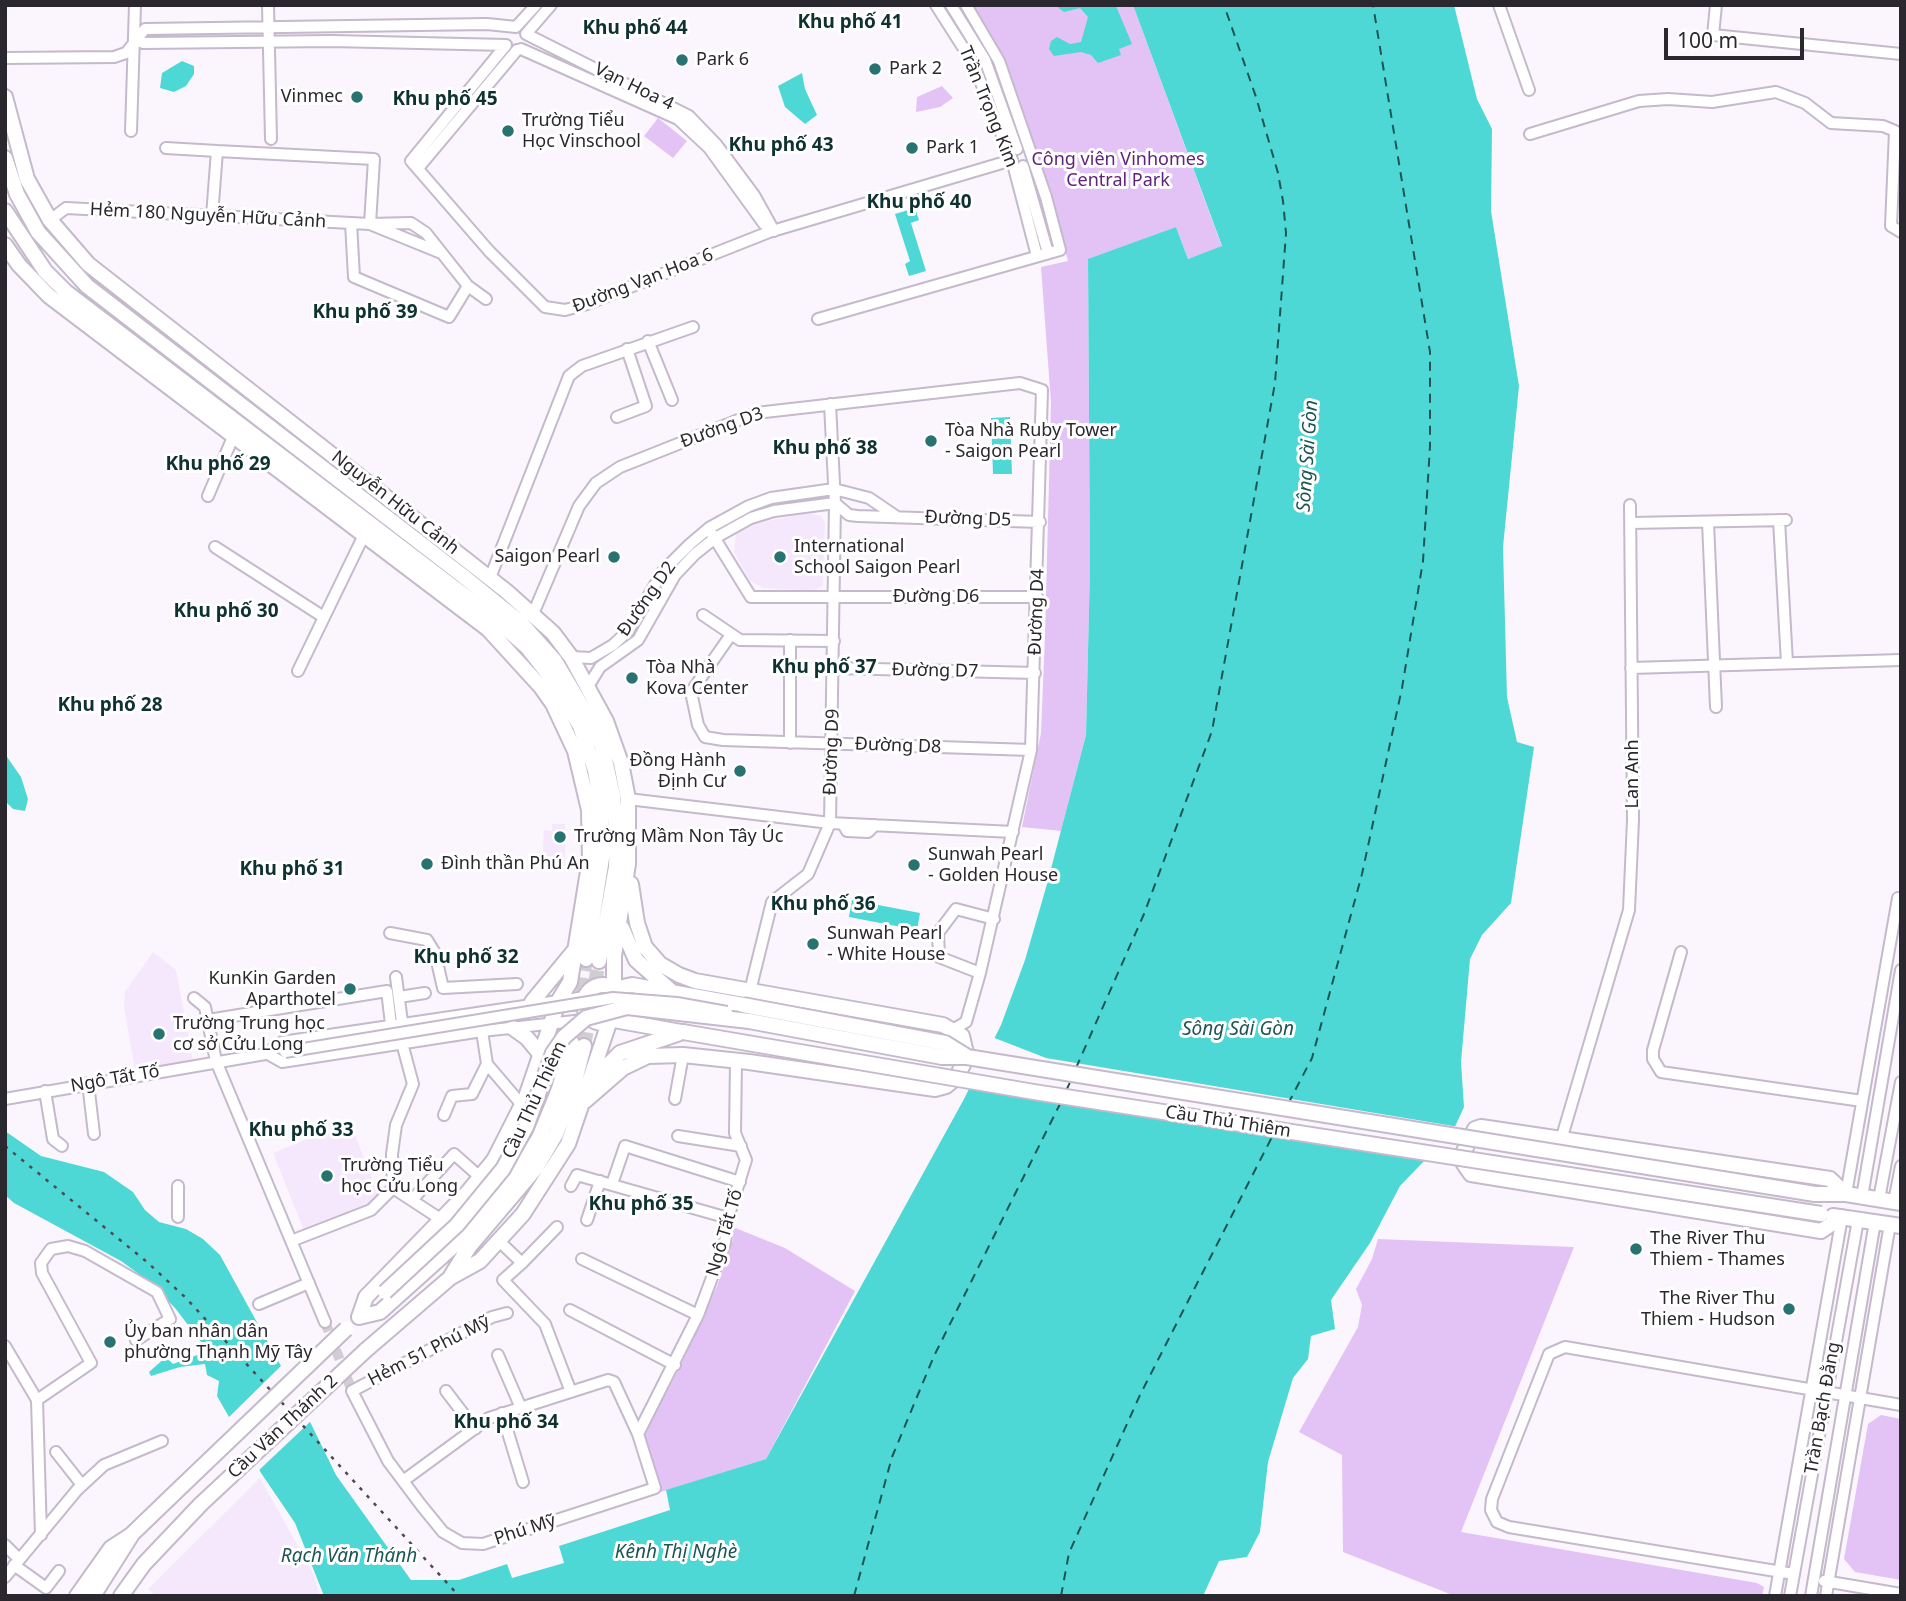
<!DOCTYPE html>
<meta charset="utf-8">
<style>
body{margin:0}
#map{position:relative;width:1906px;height:1601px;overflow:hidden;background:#fbf6fe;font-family:"Noto Sans",sans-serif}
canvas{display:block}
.frame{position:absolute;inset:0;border:7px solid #2b272e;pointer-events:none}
.scale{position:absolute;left:1664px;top:28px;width:140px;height:32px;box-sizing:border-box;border:4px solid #2b272e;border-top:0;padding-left:9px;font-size:21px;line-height:24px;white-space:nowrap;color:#2b272e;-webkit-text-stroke:5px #fff;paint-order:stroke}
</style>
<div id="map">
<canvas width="1906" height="1601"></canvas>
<div class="frame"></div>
<div class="scale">100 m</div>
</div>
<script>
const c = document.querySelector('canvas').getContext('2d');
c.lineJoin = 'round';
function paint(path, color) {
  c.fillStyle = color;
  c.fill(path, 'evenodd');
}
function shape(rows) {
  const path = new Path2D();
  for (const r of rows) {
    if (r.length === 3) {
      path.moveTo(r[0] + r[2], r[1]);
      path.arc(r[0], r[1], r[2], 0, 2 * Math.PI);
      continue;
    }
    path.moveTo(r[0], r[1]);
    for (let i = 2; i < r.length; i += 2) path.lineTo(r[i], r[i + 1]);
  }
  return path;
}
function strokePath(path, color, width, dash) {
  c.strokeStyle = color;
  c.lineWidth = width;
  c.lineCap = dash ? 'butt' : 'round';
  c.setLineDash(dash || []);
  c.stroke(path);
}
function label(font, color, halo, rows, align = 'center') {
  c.font = font + ' "Noto Sans",sans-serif';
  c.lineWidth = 6;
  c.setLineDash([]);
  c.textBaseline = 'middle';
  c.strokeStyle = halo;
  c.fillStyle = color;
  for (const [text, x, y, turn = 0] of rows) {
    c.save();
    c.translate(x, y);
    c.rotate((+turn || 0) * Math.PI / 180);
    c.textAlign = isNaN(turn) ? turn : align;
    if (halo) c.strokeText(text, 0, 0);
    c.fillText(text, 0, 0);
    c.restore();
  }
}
paint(shape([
 [808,513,821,516,825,523,823,586,812,591,764,588,750,581,734,552,736,534,757,523],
 [552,824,565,824,565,866,542,865,544,830,552,831],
 [153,952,176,970,193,1061,135,1070,124,1007,125,992],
 [350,1122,380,1199,368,1207,304,1231,273,1153],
 [260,1478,314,1575,320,1596,156,1596,148,1589]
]), '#f5e8fd');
paint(shape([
 [971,5,1133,5,1222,247,1188,259,1176,227,1088,260,1090,567,1086,735,1061,831,1022,827,1041,733,1045,636,1051,403,1041,267,1068,261,1051,199],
 [942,86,953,98,940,107,916,112,917,97],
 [658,118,687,141,673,158,644,136],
 [733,1227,785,1248,855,1291,766,1459,661,1492,643,1436,680,1367,717,1286,733,1240],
 [1378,1239,1574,1247,1461,1532,1757,1583,1764,1587,1762,1596,1455,1596,1343,1552,1342,1455,1299,1432,1358,1327,1362,1305,1356,1289,1372,1259],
 [1881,1415,1901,1419,1901,1580,1855,1572,1844,1559,1868,1424]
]), '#e3c2f6');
paint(shape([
 [1055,5,1116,6,1132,44,1119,49,1121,55,1098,63,1091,55,1081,52,1054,56,1049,49,1051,41,1057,37,1070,44,1081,42,1088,17,1080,8,1064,12],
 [1133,5,1454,5,1477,99,1492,129,1491,211,1519,386,1503,547,1507,697,1517,742,1534,747,1511,903,1482,935,1470,959,1461,1062,1464,1107,1453,1131,1400,1186,1370,1243,1331,1300,1335,1329,1311,1336,1308,1359,1293,1378,1268,1462,1260,1532,1247,1557,1219,1561,1203,1596,324,1596,295,1523,261,1473,217,1396,219,1381,207,1375,205,1364,180,1367,151,1376,149,1372,166,1357,173,1364,208,1351,175,1308,151,1283,121,1261,14,1203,5,1195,5,1131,41,1156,104,1172,133,1192,145,1210,159,1222,186,1229,203,1239,220,1255,297,1395,336,1475,411,1580,459,1580,507,1564,512,1578,564,1563,559,1546,670,1510,666,1490,766,1459,964,1099,1001,1025,1025,960,1047,884,1086,735,1090,567,1088,259,1176,227,1188,259,1222,246],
 [182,61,194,66,194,74,186,86,174,92,160,88,162,73],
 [802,73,805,89,817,115,805,124,785,107,778,86],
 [915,208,919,220,911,223,926,271,909,276,905,264,910,261,895,214],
 [1010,417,1012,474,993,474,991,418],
 [5,754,21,777,28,799,25,811,13,809,5,801],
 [852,900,920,913,917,930,849,917]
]), '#4ed8d5');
paint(shape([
 [992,1037,1046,1058,1459,1127,1431,1159,968,1085],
 [283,1364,311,1421,257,1472,225,1421]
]), '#fbf6fe');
strokePath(shape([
 [1076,1068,1144,914,1212,731,1275,383,1286,233,1283,201,1278,173,1256,97,1224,5],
 [1066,1091,1071,1080],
 [1288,1104,1312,1058,1362,874,1402,688,1423,561,1430,446,1430,352,1373,5],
 [854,1596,892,1457,934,1356,1061,1102],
 [1061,1596,1069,1553,1140,1395,1272,1137]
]), '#1c5654', 2, [9, 7]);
strokePath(shape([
 [325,1322,352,1391]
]), '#d1cdd4', 10, [10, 5]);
strokePath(shape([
 [574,1033,586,959],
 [584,1046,599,961]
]), '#d1cdd4', 14, [14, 7]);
const minor = shape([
 [268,5,271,139],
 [551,5,526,34,689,116,716,144,754,195,774,231],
 [936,5,973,63,1012,160,1037,256],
 [951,5,985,60,1017,149],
 [1499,5,1529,90],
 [1716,5,1713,35,1901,54],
 [134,39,143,43,332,41,506,45],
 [506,45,411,161,489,251,545,307,565,310,587,304,769,232,1012,160],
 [521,49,678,119,709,148,764,224],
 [5,58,114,57,126,53,145,29,487,24,516,27,536,5],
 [131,131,135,5],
 [1530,134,1639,101,1668,99,1712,102,1776,92,1805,103,1831,123,1883,126,1895,131,1891,226,1901,232],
 [166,148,217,151],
 [1023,166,1048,253],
 [419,167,517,50],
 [212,216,217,151,374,159,370,224,439,252],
 [50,220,66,208,370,224,411,223,426,233,468,286,486,299],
 [351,223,354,277,449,317,468,286],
 [818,319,1060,250,1046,197,999,61,966,5],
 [648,341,672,400],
 [617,417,646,406,627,349],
 [208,496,233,437],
 [1779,520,1787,663],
 [1708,522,1716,707],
 [1631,523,1786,520],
 [712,534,751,597,1037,597],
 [215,547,322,616],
 [490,578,569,376,582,366,693,327],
 [533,614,579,506,596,483,620,467,756,413,1020,383,1042,390,1031,750,980,973,966,1022,954,1029],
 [703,615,740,640,834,641],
 [730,636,691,692,698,725,705,737,723,740,1031,750],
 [790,640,790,743],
 [571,657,591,658,613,645,628,631,663,571,690,544,709,528,749,506,771,498,834,489,869,498,897,517],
 [835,668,1035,673],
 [1631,668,1901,660],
 [298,671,363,537],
 [589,685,600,667,638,640,675,575,695,554,715,538,751,518,774,511,835,503,849,515,858,516,1040,522],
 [628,799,830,823,1013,832],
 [843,824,847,831,868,832,875,825],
 [390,933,427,940,435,953,443,988,517,984],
 [1681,952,1653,1050,1653,1059,1661,1072,1862,1101],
 [980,973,939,957,938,933,956,909,994,919],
 [396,977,402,1022],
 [750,991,772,902,808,874,830,823,835,503,830,404],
 [399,997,425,993],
 [194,998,205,1007,216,1061,325,1322],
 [208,1020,387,991,391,1024],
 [266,1053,282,1062,482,1031,584,1020],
 [266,1053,282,1042,585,997],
 [487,1064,522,1105],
 [88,1083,94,1134],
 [45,1091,53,1139,62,1146],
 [5,1099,271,1053],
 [675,1099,683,1055],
 [444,1115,452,1096,472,1094,487,1064,482,1031],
 [678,1136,741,1146],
 [1561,1140,1629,910,1633,820,1630,505],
 [612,1184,625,1146,740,1182],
 [178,1186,178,1217],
 [571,1186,577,1175,728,1218],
 [393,1188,392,1154,396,1125,413,1084,402,1043],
 [393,1188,442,1220],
 [1846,1194,1898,898,1901,898],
 [1862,1197,1901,970],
 [1879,1199,1901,1082],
 [412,1200,454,1154,480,1177],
 [1894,1202,1901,1166],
 [587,1220,600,1181],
 [291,1241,371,1210,393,1188],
 [499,1241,522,1263,503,1280,545,1324,571,1392],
 [582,1259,698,1315],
 [522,1263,557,1227],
 [259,1304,309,1283],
 [570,1310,675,1365],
 [5,1346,37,1400],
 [498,1355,521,1408],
 [446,1391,475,1429],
 [502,1413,523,1482],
 [638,1434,698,1315,725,1243,728,1218,746,1160,735,1133,736,1061],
 [56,1452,82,1485],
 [403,1481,489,1418,608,1380,614,1382,638,1434,655,1488,483,1544,462,1543,443,1532,421,1505,388,1461,352,1391,492,1317,507,1313],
 [41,1535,37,1400,91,1363,42,1273,41,1263,51,1249,68,1246,85,1251,157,1292,170,1319,136,1340],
 [5,1545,19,1559],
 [14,1565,46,1588,59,1571],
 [1794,1574,1509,1527,1497,1522,1491,1510,1492,1499,1549,1354,1565,1347,1901,1405],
 [5,1577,77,1490,104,1465,162,1441],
 [1824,1581,1901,1594],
 [1775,1596,1842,1217],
 [1790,1596,1858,1220],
 [1811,1596,1875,1222],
 [1826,1596,1890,1224]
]);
const major = shape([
 [5,97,27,179,50,220,88,264,506,591,553,633,571,657,606,721,621,763,628,799,628,864,614,956,614,989],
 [5,158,17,194,38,232,87,286,463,576,521,623,555,661,592,723,602,746,613,796,617,838,616,867,599,961],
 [5,211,45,271,66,292,494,618,527,647,552,679,580,726,595,770,600,800,603,852,586,959],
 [5,245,19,265,49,296,488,629,541,687,553,704,575,751,589,810,590,859,570,982,559,1000,526,1097,494,1160,468,1192,366,1297,359,1317],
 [622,928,636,960,670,990],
 [603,1004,19],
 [614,989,632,985,743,1005],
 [532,1002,574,951],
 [614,1020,681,1032],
 [513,1028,527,1038,541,1055],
 [592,1081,620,1053,683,1032],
 [585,1101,623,1068,648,1056,683,1055,749,1062,935,1089,946,1086,956,1078,967,1057,962,1036,943,1025,695,981,679,975,660,964,645,947,637,923,631,884],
 [1815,1194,1846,1194,1901,1203],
 [1833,1216,1901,1226],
 [1842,1217,1821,1231,1471,1174,1464,1164,1464,1151,1475,1129,1481,1127,1830,1179,1846,1194],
 [451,1276,469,1247,536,1168,556,1134,572,1092,584,1046],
 [359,1317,380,1312,468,1233,506,1189,539,1138,559,1089,572,1043],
 [366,1350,451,1277,480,1261,523,1214,568,1144,609,1023],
 [77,1596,111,1548,131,1535,183,1485],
 [93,1596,131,1536],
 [121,1596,144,1564,201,1504]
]);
strokePath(minor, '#c5b9cc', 14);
strokePath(major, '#c5b9cc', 18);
strokePath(minor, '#fff', 10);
strokePath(major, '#fff', 14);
strokePath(shape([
 [5,1146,147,1262,186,1298,459,1596]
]), '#4e4a51', 2.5, [3.5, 7]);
const minorBridge = shape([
 [285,1052,613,998,677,1003,727,1012]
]);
const majorBridge = shape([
 [743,1005,945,1043,966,1056],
 [683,1032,1034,1092,1821,1214],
 [385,1292,457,1225,503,1169,526,1127,553,1053,564,1037,586,1018,627,1007,749,1021,942,1057,967,1057,1815,1194],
 [183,1485,346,1329],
 [201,1504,366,1350]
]);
strokePath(minorBridge, '#c5b9cc', 14, []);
strokePath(majorBridge, '#c5b9cc', 18, []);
strokePath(minorBridge, '#fff', 10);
strokePath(majorBridge, '#fff', 14);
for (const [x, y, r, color] of [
 [682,60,7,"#287271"],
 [875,69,7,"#287271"],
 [357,97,7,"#287271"],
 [508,131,7,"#287271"],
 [912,148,7,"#287271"],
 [931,441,7,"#287271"],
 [614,557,7,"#287271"],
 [780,557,7,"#287271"],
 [632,678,7,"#287271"],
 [740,771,7,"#287271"],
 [560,837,7,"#287271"],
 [427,864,7,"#287271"],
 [914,865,7,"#287271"],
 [813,944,7,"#287271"],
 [350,989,7,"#287271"],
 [159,1034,7,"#287271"],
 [327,1176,7,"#287271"],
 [1636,1249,7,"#287271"],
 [1789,1309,7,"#287271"],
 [110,1342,7,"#287271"]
]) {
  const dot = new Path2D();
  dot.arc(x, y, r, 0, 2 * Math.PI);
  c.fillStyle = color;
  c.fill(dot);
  strokePath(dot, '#fff', 2.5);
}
label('18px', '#2b272e', '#fff', [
 ["Park 6",696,60],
 ["Park 2",889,69],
 ["Vinmec",343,97,"right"],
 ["Trường Tiểu",522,121],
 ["Học Vinschool",522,142],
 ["Park 1",926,148],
 ["Tòa Nhà Ruby Tower",945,431],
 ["- Saigon Pearl",945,452],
 ["International",794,547],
 ["School Saigon Pearl",794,568],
 ["Saigon Pearl",600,557,"right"],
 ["Tòa Nhà",646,668],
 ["Kova Center",646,689],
 ["Đồng Hành",726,761,"right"],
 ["Định Cư",726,782,"right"],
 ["Trường Mầm Non Tây Úc",574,837],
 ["Sunwah Pearl",928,855],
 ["- Golden House",928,876],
 ["Đình thần Phú An",441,864],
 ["Sunwah Pearl",827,934],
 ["- White House",827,955],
 ["KunKin Garden",336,979,"right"],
 ["Aparthotel",336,1000,"right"],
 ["Trường Trung học",173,1024],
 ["cơ sở Cửu Long",173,1045],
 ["Trường Tiểu",341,1166],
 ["học Cửu Long",341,1187],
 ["The River Thu",1650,1239],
 ["Thiem - Thames",1650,1260],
 ["The River Thu",1775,1299,"right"],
 ["Thiem - Hudson",1775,1320,"right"],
 ["Ủy ban nhân dân",124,1332],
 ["phường Thạnh Mỹ Tây",124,1353]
], 'left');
label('18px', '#2b272e', '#fff', [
 ["Vạn Hoa 4",634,87,26],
 ["Trần Trọng Kim",988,107,68],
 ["Hẻm 180 Nguyễn Hữu Cảnh",208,216,3],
 ["Đường Vạn Hoa 6",643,281,-21],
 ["Đường D3",722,428,-20],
 ["Nguyễn Hữu Cảnh",395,503,38],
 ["Đường D5",968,519,2],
 ["Đường D6",936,597],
 ["Đường D2",647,599,-55],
 ["Đường D4",1037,612,-88],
 ["Đường D7",935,671,1],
 ["Đường D8",898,746,2],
 ["Đường D9",832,752,-88],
 ["Lan Anh",1633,774,-90],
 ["Ngô Tất Tố",115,1079,-10],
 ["Cầu Thủ Thiêm",535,1100,-65],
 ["Cầu Thủ Thiêm",1228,1122,9],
 ["Ngô Tất Tố",725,1233,-74],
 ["Hẻm 51 Phú Mỹ",429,1351,-27],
 ["Trần Bạch Đằng",1823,1408,-80],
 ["Cầu Văn Thánh 2",283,1427,-43],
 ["Phú Mỹ",525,1530,-18]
]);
label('18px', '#5f237a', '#fff', [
 ["Công viên Vinhomes",1118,160],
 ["Central Park",1118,181]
]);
label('bold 19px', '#0f3231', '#fff', [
 ["Khu phố 41",850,23],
 ["Khu phố 44",635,29],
 ["Khu phố 45",445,100],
 ["Khu phố 43",781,146],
 ["Khu phố 40",919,203],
 ["Khu phố 39",365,313],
 ["Khu phố 38",825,449],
 ["Khu phố 29",218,465],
 ["Khu phố 30",226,612],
 ["Khu phố 37",824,668],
 ["Khu phố 28",110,706],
 ["Khu phố 31",292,870],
 ["Khu phố 36",823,905],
 ["Khu phố 32",466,958],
 ["Khu phố 33",301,1131],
 ["Khu phố 35",641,1205],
 ["Khu phố 34",506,1423]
]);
label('italic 19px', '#1c5654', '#fff', [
 ["Sông Sài Gòn",1308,456,-86],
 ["Sông Sài Gòn",1238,1030],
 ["Kênh Thị Nghè",676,1553],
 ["Rạch Văn Thánh",349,1557]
]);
</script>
